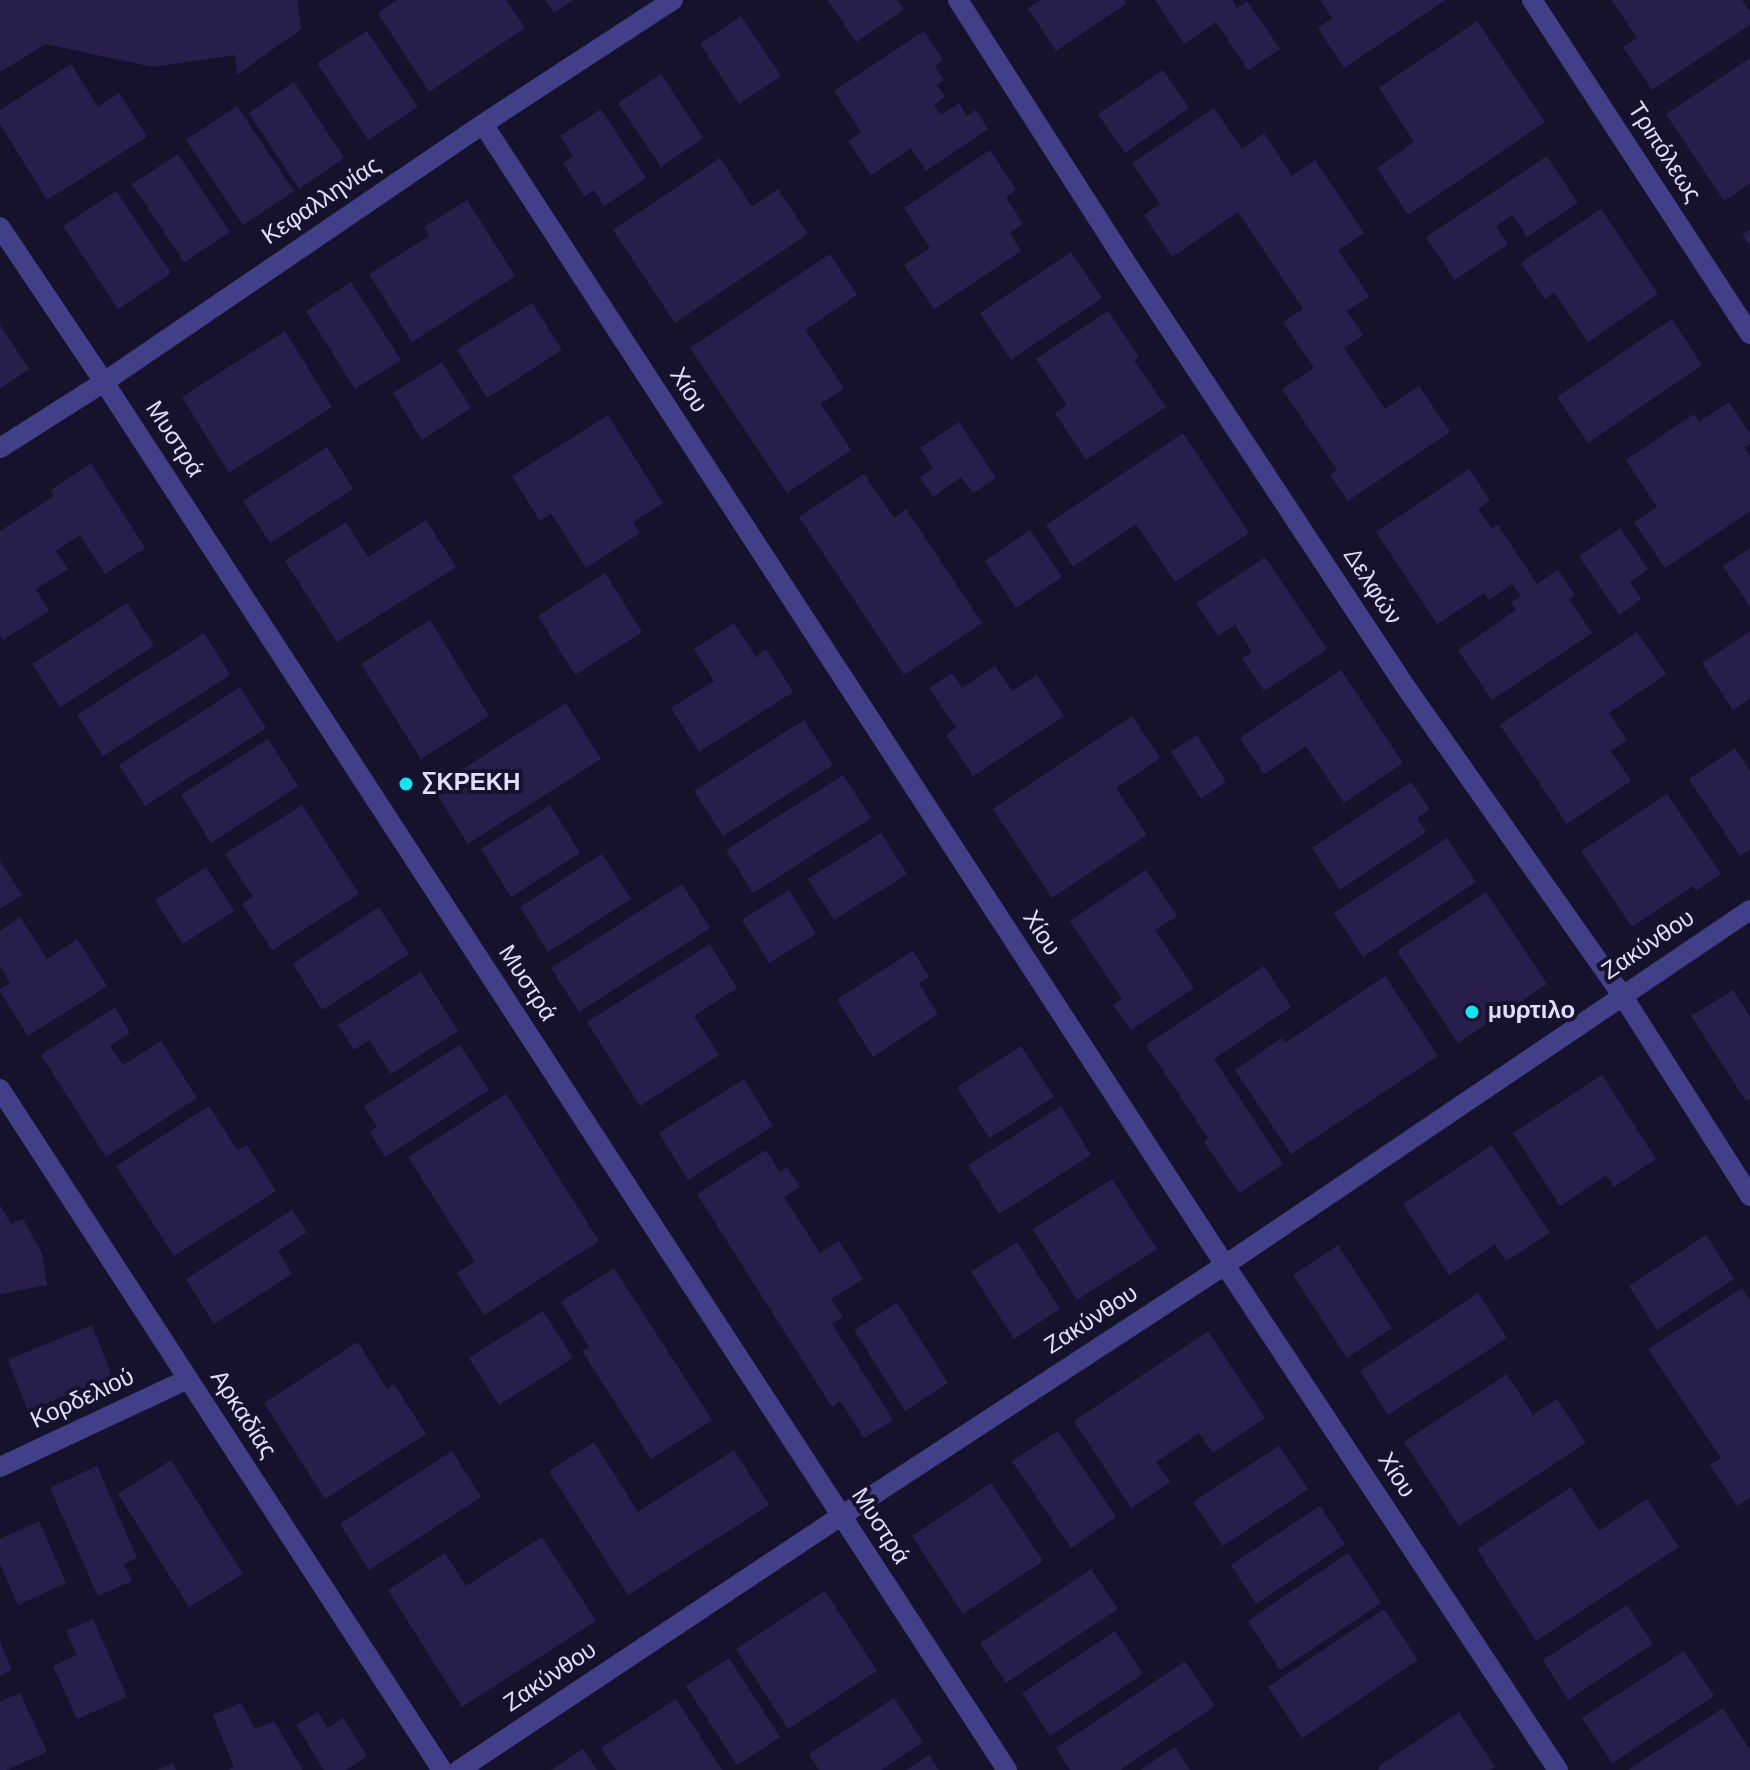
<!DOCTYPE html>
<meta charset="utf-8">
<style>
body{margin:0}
canvas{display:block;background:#16122b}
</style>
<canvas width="1750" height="1770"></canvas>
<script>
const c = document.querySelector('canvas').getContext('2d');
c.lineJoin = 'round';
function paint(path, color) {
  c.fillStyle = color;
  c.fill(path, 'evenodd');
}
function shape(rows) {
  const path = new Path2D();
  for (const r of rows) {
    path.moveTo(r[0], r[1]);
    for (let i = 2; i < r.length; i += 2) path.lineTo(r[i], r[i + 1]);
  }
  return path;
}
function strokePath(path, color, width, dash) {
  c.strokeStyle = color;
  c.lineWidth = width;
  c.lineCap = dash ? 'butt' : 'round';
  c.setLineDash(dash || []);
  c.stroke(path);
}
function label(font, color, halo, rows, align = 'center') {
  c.font = font + ' "Nunito Sans",sans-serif';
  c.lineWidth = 8;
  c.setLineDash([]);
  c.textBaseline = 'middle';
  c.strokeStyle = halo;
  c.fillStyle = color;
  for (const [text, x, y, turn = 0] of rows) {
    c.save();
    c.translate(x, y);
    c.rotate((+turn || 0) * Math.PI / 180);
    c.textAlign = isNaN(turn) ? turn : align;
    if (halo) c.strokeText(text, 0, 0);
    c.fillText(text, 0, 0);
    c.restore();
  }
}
paint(shape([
 [0,0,297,0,301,29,237,75,235,55,152,67,46,44,0,72],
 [397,0,506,0,525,28,429,92,378,13],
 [545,0,573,0,554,13],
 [828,0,897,0,904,10,856,42],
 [1041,0,1124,0,1126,4,1056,51,1028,8],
 [1155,0,1232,0,1237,8,1247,1,1280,49,1248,70,1216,22,1184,44],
 [1320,0,1445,0,1344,68,1318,28,1332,18],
 [1612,0,1742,0,1750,12,1750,25,1652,90,1623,47,1637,38],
 [741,16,781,76,739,104,700,44],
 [1477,21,1545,122,1408,215,1377,168,1414,142,1379,88],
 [367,31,418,107,368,140,317,63],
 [924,31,943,60,935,66,944,80,937,85,945,97,934,105,941,115,959,103,967,116,976,110,988,129,926,171,911,148,871,175,848,141,861,132,834,91],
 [1750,58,1750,183,1724,201,1666,114],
 [71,64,98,107,119,93,147,137,47,200,0,124,0,110],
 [1163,70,1189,108,1125,153,1098,114],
 [661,74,703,138,661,167,618,103],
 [294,82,344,158,299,189,249,113],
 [237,106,294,191,243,225,186,140],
 [1214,108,1242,149,1264,133,1292,176,1315,160,1364,233,1338,250,1369,296,1347,311,1363,335,1344,348,1385,409,1419,386,1450,432,1348,501,1330,475,1337,470,1282,389,1314,368,1283,322,1303,309,1238,212,1172,257,1144,215,1160,204,1132,163],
 [601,109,646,178,604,206,594,190,585,197,563,163,573,156,560,136],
 [990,150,1016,190,1006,197,1023,224,1010,233,1021,251,934,309,904,265,930,248,904,208],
 [178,154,230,232,184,262,132,184],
 [1547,156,1578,203,1527,237,1513,215,1496,226,1508,244,1455,280,1426,237],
 [720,158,752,207,778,189,808,234,675,323,613,230],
 [116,191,171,273,118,309,63,226],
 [467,200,515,276,412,342,369,274,429,236,424,227],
 [1601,209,1658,294,1588,342,1554,292,1545,299,1521,263],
 [1750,229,1750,246,1742,234],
 [1071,252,1102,298,1011,360,980,313],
 [830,254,857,295,805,330,844,388,821,404,851,450,787,493,690,348],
 [351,282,401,360,355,389,306,311],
 [532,303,562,350,487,398,457,350],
 [1108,311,1139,357,1134,360,1166,407,1086,460,1055,413,1067,405,1036,359],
 [1672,319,1702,365,1588,443,1557,397],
 [0,325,29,369,0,389],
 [285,331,332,407,229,473,182,397],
 [442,362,471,408,422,440,393,393],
 [1729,402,1750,434,1750,444,1744,448,1750,457,1750,511,1665,568,1634,522,1657,507,1626,460,1694,414,1699,422],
 [608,415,663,503,633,522,640,533,586,568,551,513,540,521,512,476],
 [959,422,996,478,973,493,961,477,933,497,920,477,933,468,920,448],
 [1183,433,1249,533,1175,582,1136,524,1073,567,1046,525],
 [327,447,353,489,270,543,243,501],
 [91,463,145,548,105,574,80,535,56,551,68,569,36,589,49,611,3,640,0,636,0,531,54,496,51,490],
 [1469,469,1490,500,1478,509,1492,529,1498,525,1537,584,1558,570,1575,595,1569,599,1592,633,1492,700,1458,650,1516,610,1511,602,1521,596,1512,584,1489,600,1484,593,1437,624,1376,532],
 [864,474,894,518,906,509,982,623,904,675,799,517],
 [426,520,456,567,337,642,285,561,346,522,368,557],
 [1620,528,1648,569,1630,582,1641,599,1619,615,1579,556],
 [1030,530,1062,577,1016,608,985,561],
 [1750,548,1750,607,1723,566],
 [1265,557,1327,649,1264,691,1242,658,1252,652,1235,625,1218,636,1196,603],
 [605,573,642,632,575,675,538,616],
 [127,603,154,646,60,707,32,664],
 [430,620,489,716,421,759,361,664],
 [734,623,756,657,766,649,793,692,699,752,671,708,714,681,694,649],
 [1750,631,1750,698,1733,710,1702,663],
 [1637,632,1666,674,1609,713,1627,740,1611,751,1631,781,1567,824,1500,725],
 [204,633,230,675,103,756,77,715],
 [995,666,1012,691,1037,675,1064,716,973,776,946,735,956,728,929,688,952,673,962,688],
 [1341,670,1403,763,1344,803,1306,746,1264,774,1240,738],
 [240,687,266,728,145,806,119,765],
 [566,703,601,759,468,844,433,788],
 [1132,716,1160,758,1116,788,1147,835,1052,898,993,809],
 [804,720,833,765,723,836,694,791],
 [1197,735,1226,782,1201,799,1171,752],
 [268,739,298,786,211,843,181,795],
 [1735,748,1750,771,1750,849,1740,856,1689,779],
 [843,775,871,818,753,893,726,850],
 [1411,782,1430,809,1417,818,1426,832,1340,890,1312,848],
 [1667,794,1721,874,1696,891,1693,886,1632,927,1581,851],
 [302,805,359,894,272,950,242,904,253,897,225,854],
 [550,805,580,853,511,897,481,849],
 [881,833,907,874,834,920,808,879],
 [1447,838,1476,882,1363,957,1334,913],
 [602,854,631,899,548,952,520,907],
 [0,861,22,895,0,909],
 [206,867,234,911,183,944,155,900],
 [1146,870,1177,916,1155,930,1194,988,1131,1030,1113,1005,1122,999,1070,921],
 [682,884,710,928,579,1012,551,968],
 [789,890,816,934,769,963,742,920],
 [1486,892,1547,984,1458,1043,1397,951],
 [379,907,409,954,322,1010,293,964],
 [20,917,47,959,77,939,107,986,28,1036,0,992,0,989,10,983,0,966,0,931],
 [710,944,737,988,694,1016,719,1055,640,1106,587,1022],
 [913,951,929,977,919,984,938,1014,873,1057,837,999],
 [1264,966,1291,1007,1214,1059,1283,1164,1239,1193,1204,1142,1208,1138,1146,1045],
 [421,972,458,1031,391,1074,369,1040,354,1050,338,1025],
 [1385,976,1438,1056,1291,1154,1235,1070,1282,1038,1285,1043],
 [1733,990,1750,1017,1750,1099,1746,1101,1691,1016],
 [115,1007,130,1033,110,1046,123,1065,161,1041,197,1098,106,1157,41,1055],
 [460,1045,489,1090,385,1157,370,1132,377,1127,364,1106],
 [1021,1046,1054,1097,989,1138,957,1087],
 [1602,1075,1656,1159,1614,1187,1606,1175,1560,1206,1513,1133],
 [744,1079,773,1126,688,1180,659,1133],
 [506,1094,599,1241,484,1315,457,1273,475,1262,408,1157],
 [209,1106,237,1150,247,1145,276,1191,174,1256,116,1166],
 [1061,1106,1091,1155,999,1214,968,1165],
 [1492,1145,1550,1233,1506,1261,1495,1244,1449,1275,1403,1204],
 [766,1150,780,1172,787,1167,800,1187,784,1197,820,1253,839,1241,863,1279,831,1299,843,1317,832,1324,893,1420,864,1438,840,1401,832,1407,697,1194],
 [1112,1179,1157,1249,1077,1300,1033,1229],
 [0,1205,11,1224,23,1219,42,1253,47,1285,0,1294],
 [292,1210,307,1232,278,1251,292,1274,214,1324,186,1279],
 [1706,1235,1734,1279,1657,1330,1629,1286],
 [1017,1242,1060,1309,1014,1339,971,1272],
 [1338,1245,1392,1328,1347,1358,1293,1275],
 [614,1268,712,1420,651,1459,582,1351,589,1347,561,1302],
 [1742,1288,1750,1301,1750,1497,1737,1506,1710,1465,1721,1458,1648,1349],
 [1478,1293,1507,1338,1388,1415,1360,1371],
 [897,1303,948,1383,905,1411,854,1330],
 [543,1311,573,1358,499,1405,469,1358],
 [92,1325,112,1376,28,1411,8,1360],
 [1208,1331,1265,1418,1213,1453,1199,1433,1156,1462,1170,1482,1131,1508,1074,1421],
 [358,1342,387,1389,394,1384,426,1434,325,1499,264,1403],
 [1507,1374,1533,1415,1557,1399,1586,1443,1459,1526,1404,1442],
 [1058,1431,1116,1517,1071,1548,1012,1461],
 [594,1442,638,1512,734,1450,769,1505,628,1595,549,1471],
 [1279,1446,1308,1489,1223,1546,1193,1502],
 [452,1451,481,1497,369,1570,340,1524],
 [171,1460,243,1574,189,1607,118,1494],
 [97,1466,137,1558,124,1564,132,1581,98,1596,50,1488],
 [991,1483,1043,1561,963,1614,912,1536],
 [1571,1487,1599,1531,1647,1499,1679,1547,1536,1641,1477,1549],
 [1320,1506,1345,1544,1256,1604,1231,1565],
 [39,1521,66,1583,18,1605,0,1564,0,1539],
 [542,1537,596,1621,462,1707,388,1590,445,1553,466,1586],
 [1348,1553,1381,1603,1280,1670,1248,1621],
 [1091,1569,1118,1609,1006,1683,980,1643],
 [825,1591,877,1671,788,1729,736,1649],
 [1627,1605,1653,1644,1568,1700,1543,1660],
 [1384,1609,1418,1660,1302,1738,1268,1687],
 [93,1619,127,1697,77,1719,53,1666,77,1655,66,1631],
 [1115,1631,1143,1674,1050,1736,1022,1693],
 [0,1642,12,1670,0,1676],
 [1684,1651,1714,1696,1612,1763,1582,1718],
 [729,1658,780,1737,737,1765,686,1686],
 [1185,1661,1215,1706,1120,1770,1070,1770,1056,1748],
 [20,1693,47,1752,6,1770,0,1770,0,1702],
 [894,1698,923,1742,881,1770,819,1770,809,1754],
 [676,1699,722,1770,616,1770,601,1748],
 [241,1703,255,1729,274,1721,303,1770,227,1770,234,1767,213,1715],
 [1723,1708,1750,1750,1750,1770,1628,1770],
 [318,1712,328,1728,343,1718,367,1756,346,1770,324,1770,296,1725],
 [1459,1712,1495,1767,1490,1770,1379,1770,1378,1767],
 [1175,1747,1190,1770,1140,1770],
 [583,1749,597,1770,551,1770],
 [929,1755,939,1770,906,1770],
 [173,1763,176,1770,157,1770]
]), '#271e4b');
strokePath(shape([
 [958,0,1121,255,1405,686,1622,995,1750,1196],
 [1532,0,1750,334],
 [483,124,1225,1265,1558,1770],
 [0,227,104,382,1007,1770],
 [0,448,104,382,483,124,673,0],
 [0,1089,442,1770],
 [0,1467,188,1379],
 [459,1770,841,1516,1225,1265,1750,910]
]), '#403f88', 20);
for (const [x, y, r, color] of [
 [406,784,8,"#0fe6f8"],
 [1472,1012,8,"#0fe6f8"]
]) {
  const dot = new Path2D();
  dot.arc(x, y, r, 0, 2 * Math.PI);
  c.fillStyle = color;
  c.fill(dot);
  strokePath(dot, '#16122b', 3);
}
label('24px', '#e0ddfe', '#16122b', [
 ["Τριπόλεως",1663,153,57],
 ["Κεφαλληνίας",322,202,-34],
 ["Χίου",687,391,57],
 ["Μυστρά",173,440,57],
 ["Δελφών",1371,587,57],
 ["Χίου",1040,934,57],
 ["Ζακύνθου",1649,946,-34],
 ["Μυστρά",526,984,57],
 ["Ζακύνθου",1092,1321,-33],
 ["Κορδελιού",83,1400,-25],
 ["Αρκαδίας",242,1415,57],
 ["Χίου",1395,1476,57],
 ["Μυστρά",879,1527,57],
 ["Ζακύνθου",551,1678,-34]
]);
label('bold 24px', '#e0ddfe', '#16122b', [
 ["ΣΚΡΕΚΗ",422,784],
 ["μυρτιλο",1488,1012]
], 'left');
</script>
